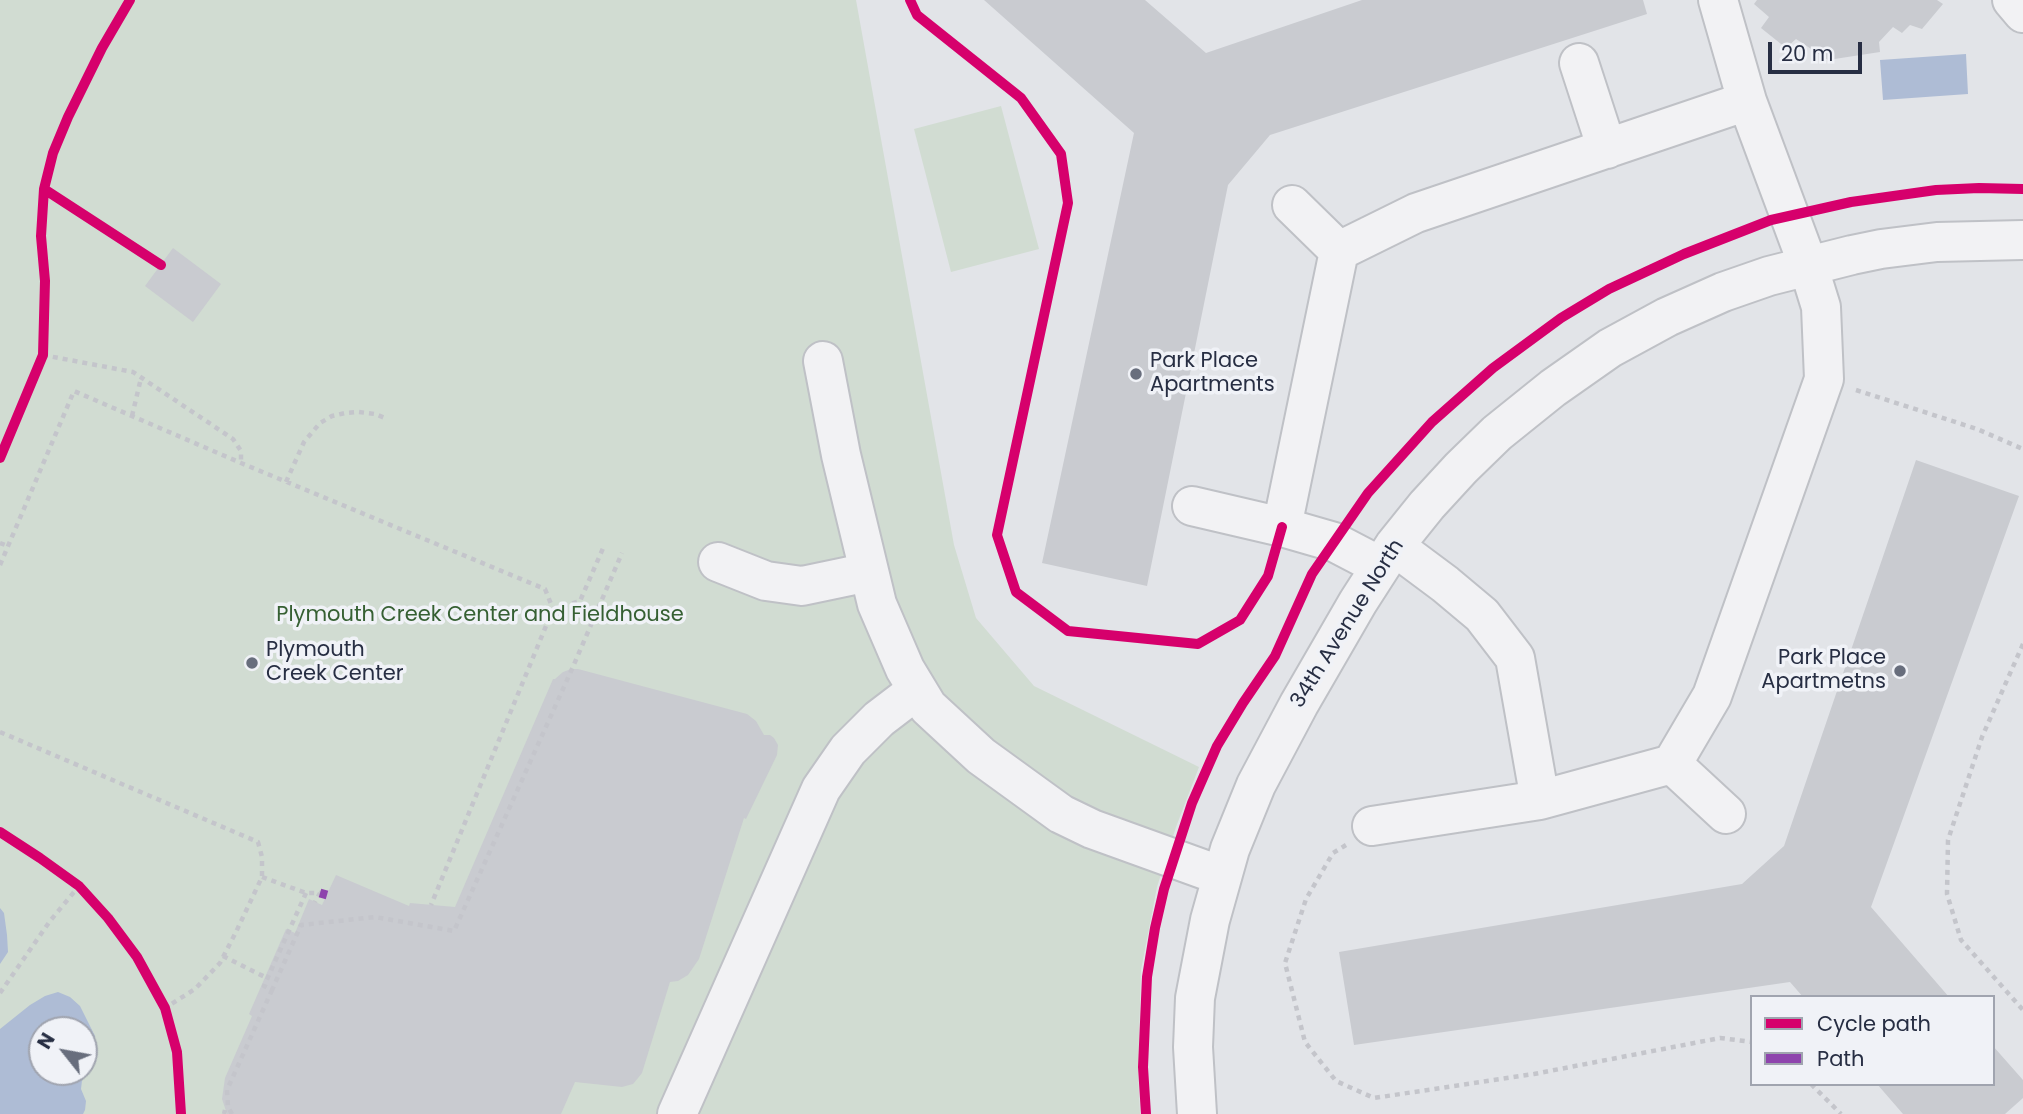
<!DOCTYPE html>
<style>
body{margin:0}
#map{position:relative;width:2023px;height:1114px;overflow:hidden;background:#e2e4e8;font-family:Poppins,sans-serif}
canvas{display:block}
.legend{position:absolute;left:1750px;top:995px;width:245px;height:91px;box-sizing:border-box;background:#f0f2f7;border:2px solid #a0a4af;margin:0;padding:9px 12px;list-style:none;font-size:21px;color:#272e43}
.legend li{display:flex;align-items:center;gap:14px;height:35px}
.legend b{width:35px;border:2px solid #a0a4af}
.north{position:absolute;left:28px;top:1016px;width:70px;height:70px;box-sizing:border-box;background:#f0f2f7;border:2px solid #a0a4af;border-radius:50%;rotate:301deg;font-size:19px;font-weight:700;line-height:28px;text-align:center;color:#272e43}
.north::after{content:'';display:block;margin:auto;width:24px;height:32px;background:#686e7d;clip-path:polygon(50% 0,100% 100%,50% 72%,0 100%)}
.scale{position:absolute;left:1768px;top:42px;width:94px;height:32px;box-sizing:border-box;border:4px solid #272e43;border-top:0;padding-left:9px;font-size:21px;line-height:24px;white-space:nowrap;color:#272e43;-webkit-text-stroke:5px #f0f2f7;paint-order:stroke}
</style>
<div id="map">
<canvas width="2023" height="1114"></canvas>
<ul class="legend">
<li><b style="height:9px;background:#d6006c"></b>Cycle path</li>
<li><b style="height:9px;background:#8e44ad"></b>Path</li>
</ul>
<div class="north">N</div>
<div class="scale">20 m</div>
</div>
<script>
const c = document.querySelector('canvas').getContext('2d');
c.lineJoin = 'round';
function paint(path, color) {
  c.fillStyle = color;
  c.fill(path, 'evenodd');
}
function shape(rows) {
  const path = new Path2D();
  for (const r of rows) {
    path.moveTo(r[0], r[1]);
    for (let i = 2; i < r.length; i += 2) path.lineTo(r[i], r[i + 1]);
  }
  return path;
}
function strokePath(path, color, width, dash) {
  c.strokeStyle = color;
  c.lineWidth = width;
  c.lineCap = dash ? 'butt' : 'round';
  c.setLineDash(dash || []);
  c.stroke(path);
}
function label(font, color, halo, rows, align = 'center') {
  c.font = font + ' Poppins,sans-serif';
  c.lineWidth = 7;
  c.setLineDash([]);
  c.textBaseline = 'middle';
  c.strokeStyle = halo;
  c.fillStyle = color;
  for (const [text, x, y, turn = 0] of rows) {
    c.save();
    c.translate(x, y);
    c.rotate((+turn || 0) * Math.PI / 180);
    c.textAlign = isNaN(turn) ? turn : align;
    if (halo) c.strokeText(text, 0, 0);
    c.fillText(text, 0, 0);
    c.restore();
  }
}
paint(shape([
 [0,0,856,0,954,545,976,618,1034,686,1199,767,1176,827,1157,887,1141,970,1138,1073,1140,1114,0,1114],
 [42,1030,84,1030,84,1072,42,1072],
 [1001,106,1039,249,951,272,914,129]
]), '#d1dcd2');
paint(shape([
 [1966,54,1968,94,1883,100,1880,60],
 [0,908,4,913,7,935,8,952,0,964],
 [58,992,70,997,80,1006,95,1036,84,1068,84,1030,42,1030,42,1072,83,1072,81,1089,86,1101,85,1110,83,1114,0,1114,0,1029,30,1005,45,996]
]), '#aebcd5');
paint(shape([
 [984,0,1145,0,1206,53,1362,0,1643,0,1647,14,1270,135,1228,185,1147,586,1042,563,1134,133],
 [1757,0,1937,0,1943,4,1922,29,1910,25,1902,33,1893,27,1879,42,1880,52,1828,60,1796,39,1786,48,1761,28,1769,17,1754,4],
 [173,248,221,284,193,322,145,286],
 [1916,460,2019,496,1871,907,1949,997,1803,997,1790,982,1354,1045,1339,952,1742,884,1784,846],
 [571,669,578,669,747,714,756,721,764,735,770,735,774,738,778,745,777,755,746,819,744,818,699,959,688,975,678,981,670,982,642,1073,638,1078,633,1084,622,1087,575,1082,561,1114,227,1114,222,1099,225,1078,252,1016,249,1014,286,929,295,933,309,899,322,905,336,875,409,906,410,903,455,907,553,679,555,679,563,672],
 [1993,1046,2023,1080,2023,1098,2005,1114,1903,1114,1877,1084,1993,1084]
]), '#c9cbd0');
const minor = shape([
 [1718,0,1747,101],
 [2012,0,2023,13],
 [1579,63,1607,149],
 [1292,205,1339,251],
 [823,361,841,455,877,604,905,669,928,707,981,756,1061,814,1092,829,1222,876],
 [1192,506,1282,527],
 [718,562,766,581,802,586,869,572],
 [1380,566,1334,542,1282,527,1339,251,1416,213,1747,101,1808,265,1821,307,1824,379,1712,696,1672,764,1540,800],
 [1672,764,1726,814],
 [1372,826,1540,800,1515,658,1482,615,1445,584,1394,546],
 [677,1114,821,789,848,750,879,719,917,690],
 [1197,1114,1193,1047,1195,998,1210,920,1230,849,1256,785,1299,704,1358,602,1394,546,1427,505,1461,468,1497,433,1553,388,1610,348,1667,317,1723,292,1769,276,1852,255,1881,249,1937,242,2023,240]
]);
strokePath(minor, '#bfc1c6', 42);
strokePath(shape([
 [43,355,133,372,233,439,241,451,241,463],
 [1856,390,1977,429,2023,449],
 [132,416,141,378],
 [286,482,304,442,320,423,332,416,345,413,359,412,375,414,385,418],
 [0,543,8,546],
 [0,565,74,391,241,463,545,589,553,609,431,905],
 [553,609,580,601,604,546],
 [2023,644,1982,737,1948,840,1947,894,1961,940,2023,1010],
 [0,732,258,842,262,857,262,877,236,932,220,963,195,989,165,1008],
 [1346,845,1333,853,1306,899,1285,963,1305,1042,1336,1081,1374,1098,1534,1074,1720,1038,1752,1042],
 [262,877,306,893,320,893,315,902],
 [306,893,264,986,272,990,301,925,375,917,454,931,572,669,622,553],
 [223,956,265,977],
 [0,993,50,921,79,886],
 [1811,1084,1841,1114],
 [224,1114,225,1110],
 [232,1114,228,1107,227,1090,272,990]
]), '#c4c5cb', 4.5, [5, 5]);
strokePath(minor, '#f2f2f4', 38);
strokePath(shape([
 [320,893,327,895]
]), '#8e44ad', 9, [18, 9]);
strokePath(shape([
 [910,0,917,15,1021,98,1061,154,1068,203,997,535,1016,592,1068,631,1198,644,1240,620,1268,576,1282,527],
 [44,189,161,265],
 [0,458,43,355,45,281,41,236,44,189,53,153,68,117,102,48,130,0],
 [0,832,40,858,79,886,108,918,137,957,165,1008,177,1052,181,1114],
 [1146,1114,1143,1067,1147,977,1155,928,1164,889,1192,803,1217,746,1243,703,1275,656,1312,574,1368,493,1432,422,1493,368,1561,318,1609,289,1684,254,1771,220,1851,202,1936,190,1979,188,2023,189]
]), '#d6006c', 10);
for (const [x, y, r, color] of [
 [1136,374,7,"#686e7d"],
 [252,663,7,"#686e7d"],
 [1900,671,7,"#686e7d"]
]) {
  const dot = new Path2D();
  dot.arc(x, y, r, 0, 2 * Math.PI);
  c.fillStyle = color;
  c.fill(dot);
  strokePath(dot, '#f0f2f7', 2.5);
}
label('21px', '#272e43', '#f0f2f7', [
 ["Park Place",1150,362],
 ["Apartments",1150,386],
 ["Plymouth",266,651],
 ["Creek Center",266,675],
 ["Park Place",1886,659,"right"],
 ["Apartmetns",1886,683,"right"]
], 'left');
label('21px', '#366033', '#f0f2f7', [
 ["Plymouth Creek Center and Fieldhouse",480,616]
]);
label('21px', '#272e43', '#f0f2f7', [
 ["34th Avenue North",1348,624,-58]
]);
</script>
